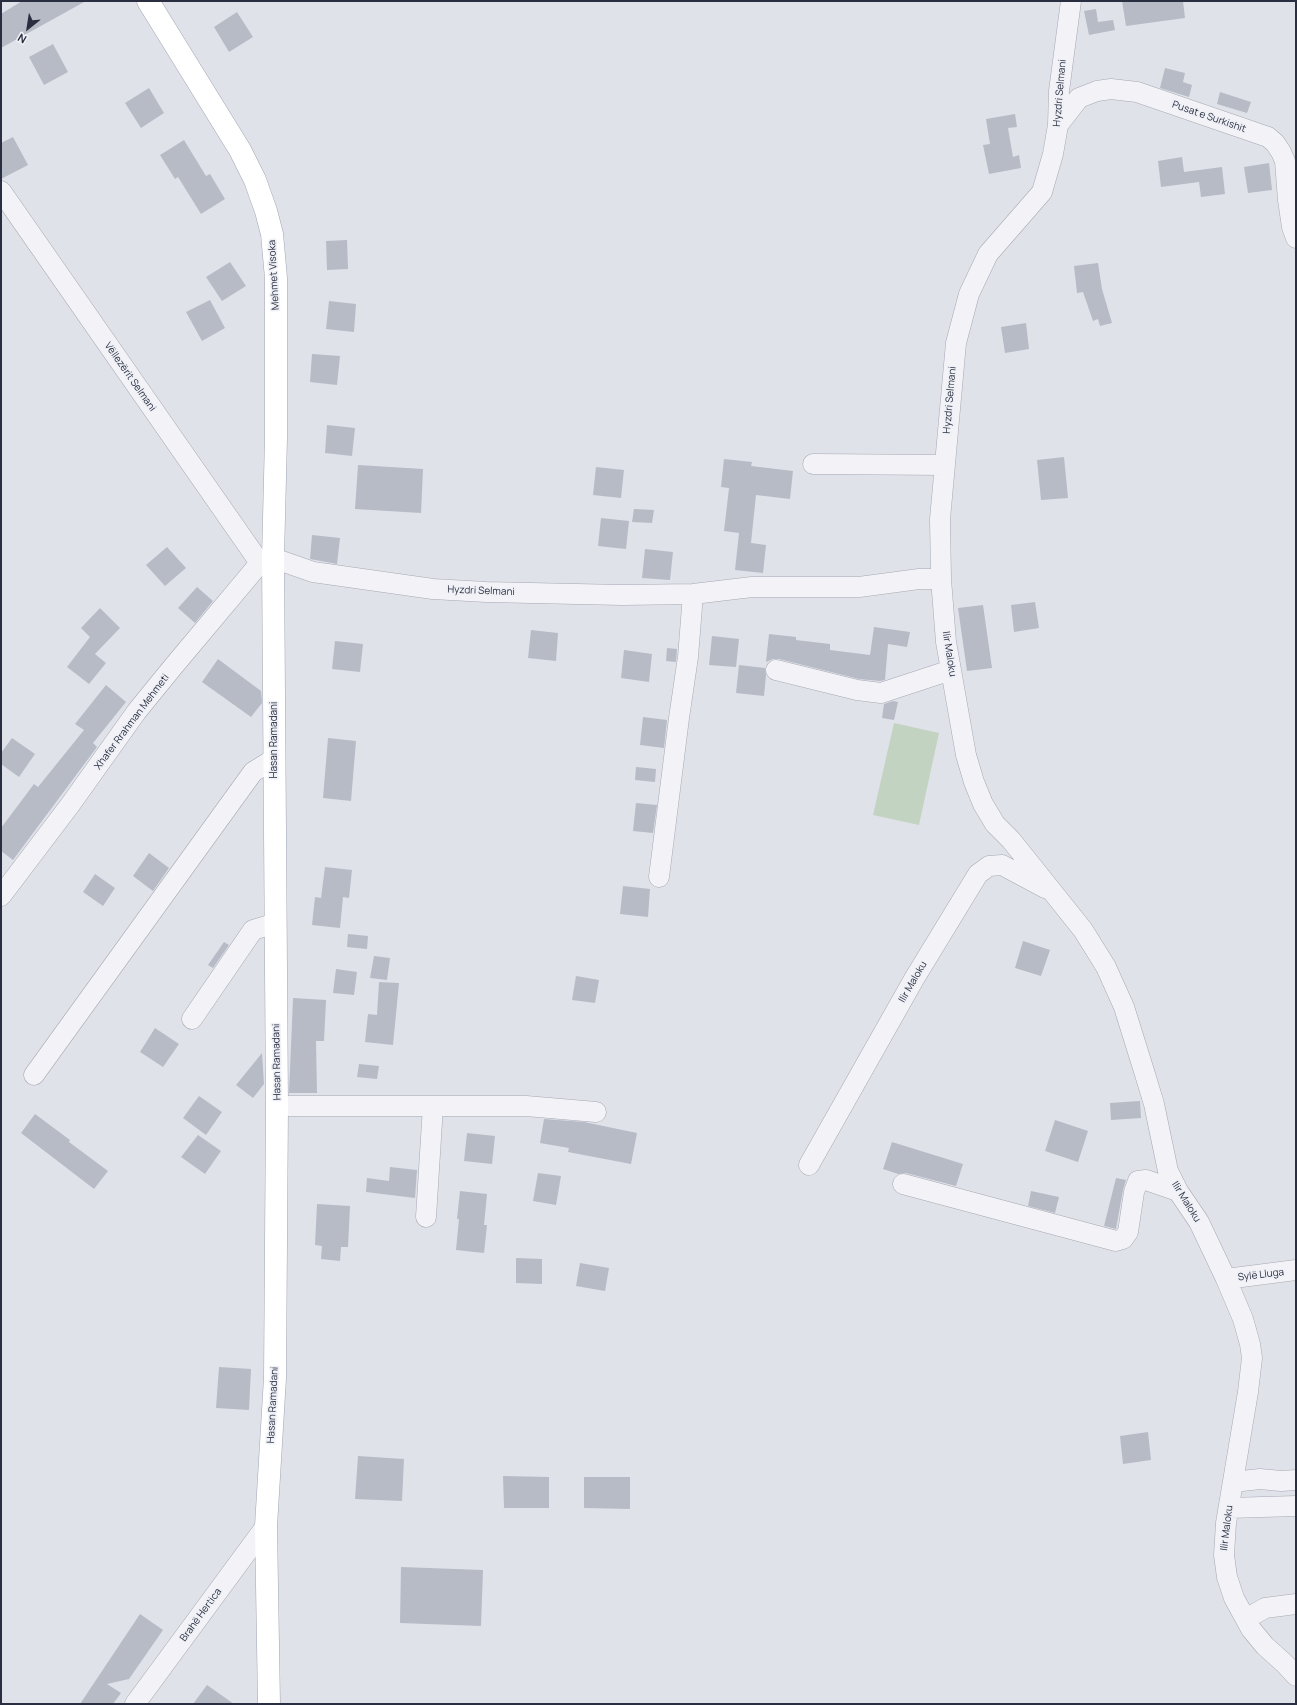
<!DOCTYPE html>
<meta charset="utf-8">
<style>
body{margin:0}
#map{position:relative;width:1297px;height:1705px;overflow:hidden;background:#e0e2e9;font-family:Manrope,sans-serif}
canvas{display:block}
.frame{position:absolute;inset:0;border:2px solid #292e40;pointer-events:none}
.north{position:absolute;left:8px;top:8px;width:40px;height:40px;-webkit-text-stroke:3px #eff1f6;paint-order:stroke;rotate:210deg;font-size:11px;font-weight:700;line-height:16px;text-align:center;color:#292e40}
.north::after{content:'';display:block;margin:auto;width:14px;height:18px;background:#292e40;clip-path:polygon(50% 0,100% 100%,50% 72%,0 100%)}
</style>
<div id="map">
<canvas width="1297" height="1705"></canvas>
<div class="frame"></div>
<div class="north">N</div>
</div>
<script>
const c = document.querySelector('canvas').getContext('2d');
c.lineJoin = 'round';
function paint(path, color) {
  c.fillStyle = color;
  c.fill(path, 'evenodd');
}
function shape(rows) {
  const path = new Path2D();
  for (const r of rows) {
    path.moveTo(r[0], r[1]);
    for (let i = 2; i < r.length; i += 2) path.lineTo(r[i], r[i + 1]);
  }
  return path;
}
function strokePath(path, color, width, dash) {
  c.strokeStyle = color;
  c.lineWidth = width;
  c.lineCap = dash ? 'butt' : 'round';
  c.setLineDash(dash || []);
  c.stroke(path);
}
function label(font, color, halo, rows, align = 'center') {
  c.font = font + ' Manrope,sans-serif';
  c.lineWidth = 3.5;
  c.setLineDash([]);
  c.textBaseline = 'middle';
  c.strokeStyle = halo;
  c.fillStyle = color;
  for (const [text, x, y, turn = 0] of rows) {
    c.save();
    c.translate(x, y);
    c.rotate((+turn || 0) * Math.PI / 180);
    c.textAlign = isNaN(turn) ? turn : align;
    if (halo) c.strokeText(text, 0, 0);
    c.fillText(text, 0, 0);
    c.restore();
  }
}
paint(shape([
 [894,723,939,733,919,825,873,815]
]), '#c3d3c1');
paint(shape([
 [22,1,86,1,1,48,1,14],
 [1122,1,1183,1,1185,18,1126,26],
 [1096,9,1098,22,1113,20,1115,30,1089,35,1084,11],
 [237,12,253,37,229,52,214,27],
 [53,44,68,72,44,85,29,57],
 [1165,68,1185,73,1183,82,1192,85,1189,97,1160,88],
 [149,88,164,113,141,128,125,103],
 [1220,92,1251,102,1247,113,1217,104],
 [1015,114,1017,127,1008,128,1013,157,1019,155,1021,168,989,174,983,145,990,144,986,119],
 [13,137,28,165,1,179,1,143],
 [184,140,206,176,210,174,225,199,201,214,178,177,175,179,160,155],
 [1182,157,1184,172,1222,167,1225,194,1201,197,1199,182,1161,187,1158,161],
 [1269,163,1272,190,1248,193,1244,167],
 [347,240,348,269,327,270,326,241],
 [230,262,246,286,222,301,206,277],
 [1098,263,1102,289,1112,323,1100,326,1098,319,1093,321,1083,292,1077,293,1074,266],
 [210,300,225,328,202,341,186,312],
 [329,301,356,304,354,332,326,329],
 [1026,323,1029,349,1005,353,1001,327],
 [312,354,340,356,337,385,310,382],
 [327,425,355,428,352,456,325,453],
 [1064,457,1068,498,1041,500,1037,460],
 [724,459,752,462,751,466,793,471,790,499,756,495,751,543,766,545,763,573,735,570,739,533,724,531,729,488,721,487],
 [358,465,423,469,421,513,355,509],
 [596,467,624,470,621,498,593,495],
 [634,509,654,510,652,523,632,522],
 [601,518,629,521,626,549,598,546],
 [312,535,340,538,337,564,310,559],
 [167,547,186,568,165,586,146,565],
 [645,549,673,552,670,580,642,578],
 [197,587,213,601,195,623,178,608],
 [1035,602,1039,628,1014,632,1011,605],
 [983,605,992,668,967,671,958,608],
 [100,608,120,628,95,654,106,663,89,684,67,667,90,637,81,628],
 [874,627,910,632,907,647,888,644,885,680,880,681,859,679,779,659,773,659,766,662,769,634,796,637,796,640,830,644,830,650,870,655],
 [531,630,558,633,556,661,528,658],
 [712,636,739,639,736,667,709,665],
 [335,641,363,644,360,672,332,669],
 [667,648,677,649,676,662,666,661],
 [624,650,652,654,649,682,621,678],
 [218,659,261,691,262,703,251,717,202,682],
 [739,665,765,668,766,675,764,696,736,693],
 [106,685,126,702,93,743,97,747,13,860,1,851,1,828,34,784,38,787,84,730,75,724],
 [893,701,898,702,894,720,882,718,884,704],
 [643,717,667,720,664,748,640,745],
 [12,738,35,754,19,777,1,764,1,753],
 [328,738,356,741,351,801,323,798],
 [636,767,656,769,655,782,635,780],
 [636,803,657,805,653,833,633,831],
 [149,853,169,868,153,891,133,876],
 [325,867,352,870,349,898,343,897,340,928,312,925,315,897,321,898],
 [95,874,115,888,103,906,83,892],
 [623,886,650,889,648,917,620,914],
 [348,934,368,936,367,949,347,947],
 [1023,941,1050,950,1041,976,1015,968],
 [224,942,229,945,213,968,208,965],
 [374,956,390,958,387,980,370,978],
 [336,969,357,972,354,995,333,993],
 [576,976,599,980,595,1003,572,1000],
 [379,982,399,983,393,1045,365,1042,368,1014,377,1015],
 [293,998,326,1000,324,1041,316,1041,317,1093,289,1093],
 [155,1028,179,1044,163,1067,140,1052],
 [262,1053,264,1084,253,1098,236,1085],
 [359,1064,379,1066,377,1079,357,1077],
 [199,1096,222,1112,206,1135,183,1118],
 [1140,1101,1141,1118,1111,1120,1110,1103],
 [35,1114,70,1140,69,1142,108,1171,94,1189,21,1133],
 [544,1119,584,1122,637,1133,631,1164,568,1152,569,1148,540,1143],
 [1055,1120,1088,1131,1078,1162,1045,1151],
 [467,1133,495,1136,492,1164,464,1161],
 [198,1135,221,1151,205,1174,181,1157],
 [892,1142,963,1164,956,1186,906,1173,898,1174,883,1169],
 [390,1167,417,1170,415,1198,366,1192,367,1178,389,1181],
 [538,1173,561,1176,556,1205,533,1201],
 [1116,1178,1126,1180,1123,1190,1116,1229,1104,1226],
 [460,1191,487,1194,484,1225,487,1225,484,1253,456,1250,459,1219,457,1219],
 [1031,1191,1059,1197,1055,1213,1028,1206],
 [317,1204,350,1206,348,1247,341,1247,340,1261,321,1259,322,1246,315,1245],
 [516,1258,542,1259,542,1284,516,1283],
 [580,1263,609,1268,605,1291,576,1286],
 [219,1367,251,1369,249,1410,216,1408],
 [1148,1432,1151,1460,1123,1464,1120,1436],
 [358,1456,404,1459,402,1501,355,1499],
 [503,1476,549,1477,549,1508,504,1508],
 [584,1477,630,1477,630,1509,584,1508],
 [401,1567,483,1570,481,1626,400,1623],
 [140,1614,163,1630,129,1679,107,1684,121,1693,113,1704,80,1704],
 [207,1685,234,1704,193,1704]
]), '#b7bbc6');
const minor = shape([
 [1071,1,1059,91,1058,125,1053,154,1042,192,988,254,969,294,956,343,940,519,941,579,946,642,966,755,974,782,983,804,995,824,1011,840,1083,930,1106,967,1124,1007,1144,1071,1154,1104,1168,1171,1178,1191,1199,1222,1226,1279,1243,1319,1250,1344,1252,1358,1248,1392,1226,1523,1224,1555,1227,1577,1234,1598,1251,1629,1265,1646,1284,1663,1296,1676],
 [1058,125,1079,98,1097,91,1111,89,1137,92,1268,137,1275,143,1281,152,1285,161,1288,200,1292,227,1296,238],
 [1,191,260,563],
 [813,464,945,465],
 [776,670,857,690,881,693,951,670],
 [659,877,679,718,688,657,693,594],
 [1,896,70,805,137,711,172,668,260,563,273,558,313,572,433,589,486,592,622,595,693,594,752,587,859,587,919,579,941,579],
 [192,1019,253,930,276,923],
 [34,1075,253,772,274,759],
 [277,1106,526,1106,596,1112],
 [809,1165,914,979,978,874,989,866,1002,865,1045,888],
 [903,1184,1116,1241,1123,1239,1128,1232,1134,1192,1138,1181,1146,1180,1178,1191],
 [426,1217,433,1106],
 [1226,1279,1296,1270],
 [1233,1482,1260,1479,1281,1481,1296,1480],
 [1229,1508,1296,1506],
 [1246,1619,1265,1608,1296,1604],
 [135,1704,266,1526]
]);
const major = shape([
 [148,1,240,150,255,180,266,211,272,234,276,278,276,438,273,558,277,1106,275,1378,266,1526,269,1704]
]);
strokePath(minor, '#a5a8b3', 21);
strokePath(major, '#9fa5b4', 23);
strokePath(minor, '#f3f3f7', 20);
strokePath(major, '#fff', 22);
label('10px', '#292e40', '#eff1f6', [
 ["Hyzdri Selmani",1060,93,-85],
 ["Pusat e Surkishit",1209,117,19],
 ["Mehmet Visoka",274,275,-93],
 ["Vëllezërit Selmani",130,377,55],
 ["Hyzdri Selmani",950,400,-85],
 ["Hyzdri Selmani",481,591,2],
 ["Ilir Maloku",949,654,81],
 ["Xhafer Rrahman Mehmeti",132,722,-53],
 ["Hasan Ramadani",274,740,-90],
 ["Ilir Maloku",913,982,-60],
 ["Hasan Ramadani",277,1062,-91],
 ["Ilir Maloku",1186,1202,58],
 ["Sylë Lluga",1261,1275,-7],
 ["Hasan Ramadani",273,1405,-87],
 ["Ilir Maloku",1227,1528,-83],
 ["Brahë Hertica",201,1615,-54]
]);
</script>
